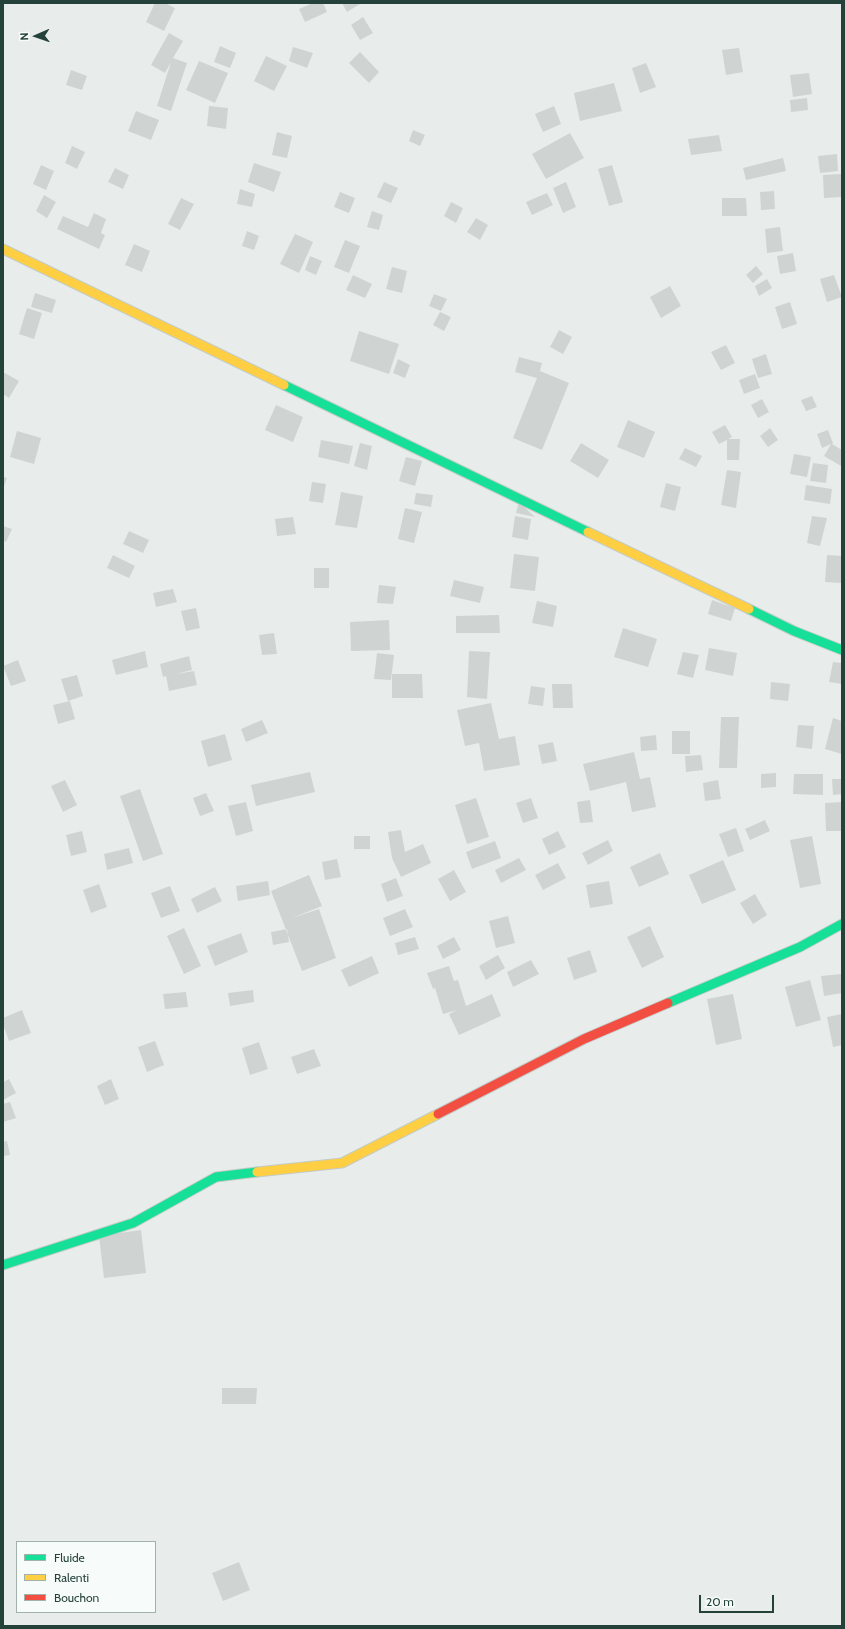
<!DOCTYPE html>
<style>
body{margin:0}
#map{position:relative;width:845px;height:1629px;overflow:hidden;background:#e8edeb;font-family:Cabin,sans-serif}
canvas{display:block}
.frame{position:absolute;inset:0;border:4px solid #24423a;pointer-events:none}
.legend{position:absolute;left:16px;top:1541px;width:140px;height:72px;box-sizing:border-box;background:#f7fbf9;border:1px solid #a3b1ad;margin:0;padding:5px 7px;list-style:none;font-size:12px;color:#24423a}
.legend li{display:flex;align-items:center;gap:8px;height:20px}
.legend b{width:20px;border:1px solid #a3b1ad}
.north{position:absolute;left:16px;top:16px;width:40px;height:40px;-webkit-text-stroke:3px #f7fbf9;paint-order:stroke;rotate:268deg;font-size:11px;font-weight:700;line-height:16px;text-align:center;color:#24423a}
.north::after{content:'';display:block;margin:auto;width:14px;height:18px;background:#24423a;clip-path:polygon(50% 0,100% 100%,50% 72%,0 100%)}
.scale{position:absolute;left:699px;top:1595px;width:75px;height:18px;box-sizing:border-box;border:2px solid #24423a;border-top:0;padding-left:5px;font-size:12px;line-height:14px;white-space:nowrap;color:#24423a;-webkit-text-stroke:3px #f7fbf9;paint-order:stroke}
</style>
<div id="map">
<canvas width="845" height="1629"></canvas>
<div class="frame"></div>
<ul class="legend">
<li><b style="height:5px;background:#16e098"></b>Fluide</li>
<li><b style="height:5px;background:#ffcf43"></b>Ralenti</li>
<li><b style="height:5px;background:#f24e42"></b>Bouchon</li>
</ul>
<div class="north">N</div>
<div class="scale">20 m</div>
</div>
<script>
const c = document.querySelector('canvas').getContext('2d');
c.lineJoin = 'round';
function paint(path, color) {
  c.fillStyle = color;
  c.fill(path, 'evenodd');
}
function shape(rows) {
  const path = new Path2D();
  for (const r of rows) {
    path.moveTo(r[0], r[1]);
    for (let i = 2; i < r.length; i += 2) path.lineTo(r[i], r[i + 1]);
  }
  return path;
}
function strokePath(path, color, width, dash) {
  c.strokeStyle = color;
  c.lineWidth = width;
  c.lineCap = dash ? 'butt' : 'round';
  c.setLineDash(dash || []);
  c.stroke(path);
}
paint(shape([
 [155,3,165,3,175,8,164,31,146,22],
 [313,3,323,3,327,12,305,22,299,9],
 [342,3,359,3,360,4,347,12],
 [363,17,373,33,360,40,351,25],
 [169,33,183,41,173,58,187,63,171,111,157,106,171,62,165,73,151,65],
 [220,46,236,53,230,68,214,62],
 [293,47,313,53,307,68,289,61],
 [739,48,743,72,726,75,722,50],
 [360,52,379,72,369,83,349,63],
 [266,56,287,66,274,91,254,81],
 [199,61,228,73,215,103,186,90],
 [646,63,656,87,640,93,632,68],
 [71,70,87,76,82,90,66,85],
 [809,73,812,94,793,97,790,75],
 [614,83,622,111,580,121,574,93],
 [807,98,808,110,791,112,790,100],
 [209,106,228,108,226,129,207,126],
 [554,106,561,124,543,132,535,114],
 [136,111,159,120,151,140,128,131],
 [413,130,425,135,420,146,409,141],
 [277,132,292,136,287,158,272,155],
 [570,133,584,158,546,179,532,154],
 [719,135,722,151,691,155,688,139],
 [72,146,85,152,77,169,65,163],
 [837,154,838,171,820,173,818,156],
 [783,158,786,171,746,180,743,168],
 [254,163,281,172,274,192,248,182],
 [41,165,54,171,46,190,33,184],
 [612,165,623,202,609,206,598,169],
 [115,168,129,175,123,189,108,182],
 [842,174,842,197,824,198,823,175],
 [384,182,398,188,391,203,377,197],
 [566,182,576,207,563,213,553,188],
 [240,189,255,194,252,207,237,204],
 [774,191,775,209,761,210,760,192],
 [340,192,355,198,349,213,334,207],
 [547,193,553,205,532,215,526,202],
 [44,195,56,202,47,218,36,211],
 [181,198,194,204,180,230,168,224],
 [722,198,746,198,747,216,722,216],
 [451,202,463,208,456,223,444,216],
 [372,211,383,215,379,230,367,227],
 [94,213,106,219,101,233,105,235,99,249,57,229,63,216,88,227],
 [476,218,488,225,480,240,467,232],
 [780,227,783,251,767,253,765,229],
 [247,231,259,236,254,250,242,246],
 [295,234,313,242,299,273,280,264],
 [345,240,360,246,349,273,334,267],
 [134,244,150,251,142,272,125,265],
 [793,253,796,271,780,274,777,256],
 [310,256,322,261,316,275,305,270],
 [756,266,763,274,753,283,746,275],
 [392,267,407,271,402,293,386,289],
 [353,275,372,284,365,298,346,290],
 [834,275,842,297,827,302,820,279],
 [767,279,772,288,759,296,755,286],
 [670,286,681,306,661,318,650,297],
 [35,293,56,300,52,313,31,307],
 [434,294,447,299,441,311,429,306],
 [790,302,797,324,782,329,775,307],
 [27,308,42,313,34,339,19,334],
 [440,312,451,317,444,331,433,325],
 [559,330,572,337,563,354,550,347],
 [359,331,399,344,389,374,350,361],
 [726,345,735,363,721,370,711,352],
 [766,354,772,374,758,378,752,359],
 [519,357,542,363,540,371,569,383,542,450,513,438,537,378,515,372],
 [398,359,410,365,405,378,393,373],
 [3,372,19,381,9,398,3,394],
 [755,374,760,388,744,394,739,380],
 [812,396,817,407,806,411,801,400],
 [762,399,769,412,758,418,751,405],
 [276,405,303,417,293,442,265,430],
 [628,420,655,432,644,458,617,447],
 [725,425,732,437,728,439,740,439,739,460,727,460,727,440,719,444,712,432],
 [770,428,778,440,768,447,760,436],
 [828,430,833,443,832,444,842,450,841,466,824,456,831,444,822,448,817,434],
 [17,431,41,438,34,464,10,457],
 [321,440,353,446,349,464,318,457],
 [360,443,372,446,367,470,354,466],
 [581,443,609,460,598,478,570,461],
 [685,448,702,456,696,467,679,459],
 [794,454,811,457,807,477,790,474],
 [406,457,422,461,415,486,399,481],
 [813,463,828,465,826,483,810,481],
 [727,470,741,472,736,508,721,505],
 [3,477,7,478,3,489],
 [312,482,326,484,323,503,309,501],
 [666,483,681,487,675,511,660,507],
 [806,485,832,489,830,504,804,500],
 [341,492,363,496,357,528,335,525],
 [416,493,433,495,431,507,414,504],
 [519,502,535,517,516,513],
 [405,508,422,512,414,543,398,539],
 [515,516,531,519,528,540,512,537],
 [812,516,827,518,820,546,807,543],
 [293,517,296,534,277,536,275,519],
 [3,526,12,529,6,542,3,540],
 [129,531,149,540,143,553,123,544],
 [514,554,539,557,535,591,510,588],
 [113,555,135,566,129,578,107,568],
 [827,555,842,556,842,583,825,582],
 [314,568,329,568,329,588,314,588],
 [454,580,484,587,480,603,450,596],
 [379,585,396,587,393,604,377,603],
 [173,589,177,602,156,607,153,593],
 [712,600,735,608,731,621,708,614],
 [537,601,557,606,553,627,532,623],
 [196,608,200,628,186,631,181,611],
 [499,615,500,633,456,633,456,616],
 [389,620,390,650,351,651,350,622],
 [623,628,657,639,648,667,614,657],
 [274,633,277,654,262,655,259,635],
 [709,648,737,653,733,676,705,670],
 [145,651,148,667,116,675,112,660],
 [469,651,490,652,487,699,467,697],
 [683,652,699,655,693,678,677,674],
 [377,653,394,655,391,680,374,679],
 [189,656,192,670,176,674,194,671,197,685,169,691,166,676,163,677,160,664],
 [18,660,26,681,11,686,3,666],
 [833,662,842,663,842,684,829,682],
 [392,674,422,674,423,698,392,698],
 [77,675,83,696,68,701,61,679],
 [771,682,790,684,788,701,770,699],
 [552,684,572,684,573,708,553,708],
 [531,686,545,688,543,706,528,704],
 [70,701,75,719,58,724,53,705],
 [491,703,499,739,515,736,520,765,484,771,479,743,465,746,457,710],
 [721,717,739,717,737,768,719,768],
 [833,718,842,721,842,754,825,749],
 [262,720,268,733,246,742,241,729],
 [798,725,814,726,812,749,796,747],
 [672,731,690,731,690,754,672,754],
 [225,734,232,760,208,767,201,741],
 [656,735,657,750,641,751,640,737],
 [553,742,557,761,542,764,538,745],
 [634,752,640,779,650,777,656,807,632,812,626,782,590,791,583,764],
 [701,755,703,770,686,772,685,756],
 [310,772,315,792,256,806,251,785],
 [776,773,776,787,761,788,761,774],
 [794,774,823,774,823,795,793,794],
 [832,779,842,779,842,794,833,795],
 [65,780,77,805,63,812,51,786],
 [718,780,721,799,705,801,703,783],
 [140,789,163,854,143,861,120,796],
 [206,793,214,811,200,816,193,798],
 [476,798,489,837,467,844,455,805],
 [531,798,538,818,523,823,516,803],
 [590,800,593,822,580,823,577,802],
 [246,802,253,831,236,836,228,806],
 [842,802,842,831,826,831,825,803],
 [765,820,770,831,750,840,745,829],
 [736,828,744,851,728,857,719,834],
 [401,830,405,852,423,844,431,863,401,877,392,858,388,832],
 [82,831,87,852,71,856,66,835],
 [558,831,566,847,549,855,542,839],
 [354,836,370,836,370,849,354,849],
 [812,836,821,884,800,888,790,840],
 [608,840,613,851,588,865,582,853],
 [495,841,501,858,472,869,466,852],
 [129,848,133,863,107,870,104,854],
 [660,853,669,874,639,887,630,867],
 [519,858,526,870,501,883,495,870],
 [337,859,341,877,325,880,322,862],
 [723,860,736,890,702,904,689,875],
 [558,863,566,878,543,890,535,875],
 [454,870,466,892,450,901,438,879],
 [309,875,322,906,292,918,319,909,336,958,302,971,271,891],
 [396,878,403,896,387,902,381,884],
 [268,881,270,895,238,901,236,886],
 [609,881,613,904,590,908,586,885],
 [99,884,107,907,91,913,83,890],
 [170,886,180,911,161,918,151,893],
 [215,887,222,901,197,913,191,899],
 [755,894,767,915,753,924,740,903],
 [405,909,413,927,390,936,383,918],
 [508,916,515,943,496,948,489,921],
 [650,926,664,957,642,968,627,937],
 [184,928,201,966,184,974,167,936],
 [287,929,289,942,273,945,271,932],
 [241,933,248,952,215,966,207,946],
 [415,937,419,949,398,955,395,943],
 [454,937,461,950,443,959,437,946],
 [590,950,597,972,574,980,567,958],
 [498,955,505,968,486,980,479,966],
 [372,956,379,973,349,987,341,970],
 [531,960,539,974,513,987,507,972],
 [449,966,454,981,458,980,466,1006,492,994,501,1016,459,1035,449,1014,457,1010,443,1014,435,988,433,989,427,973],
 [842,974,842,993,824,996,821,976],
 [810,980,821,1020,796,1027,785,987],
 [253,990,254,1002,230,1006,228,993],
 [186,992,188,1007,165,1009,163,994],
 [733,994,742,1039,716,1045,707,999],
 [22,1010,31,1033,9,1041,3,1024,3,1018],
 [842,1014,842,1045,833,1047,827,1017],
 [155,1041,164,1065,147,1072,138,1047],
 [259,1042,268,1069,250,1075,242,1048],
 [314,1049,321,1066,297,1074,291,1057],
 [9,1079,16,1093,3,1100,3,1082],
 [111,1079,119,1099,105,1105,97,1086],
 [10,1102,16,1118,3,1122,3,1104],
 [7,1141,10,1155,3,1156,3,1142],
 [141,1230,146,1273,104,1278,99,1236],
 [222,1388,257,1388,256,1404,222,1404],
 [239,1562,250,1590,223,1601,212,1573]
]), '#cfd4d2');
const fast = shape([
 [284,385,588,532],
 [749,609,794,631,842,650],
 [668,1003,800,947,842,924],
 [3,1265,133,1223,216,1177,257,1172]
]);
const slow = shape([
 [3,249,284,385],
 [588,532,749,609],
 [257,1172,342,1163,438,1114]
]);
const jam = shape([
 [438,1114,584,1039,668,1003]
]);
strokePath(fast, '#c3cbc8', 11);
strokePath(slow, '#c3cbc8', 11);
strokePath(jam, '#c3cbc8', 11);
strokePath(fast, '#16e098', 9);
strokePath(slow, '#ffcf43', 9);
strokePath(jam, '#f24e42', 9);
</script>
